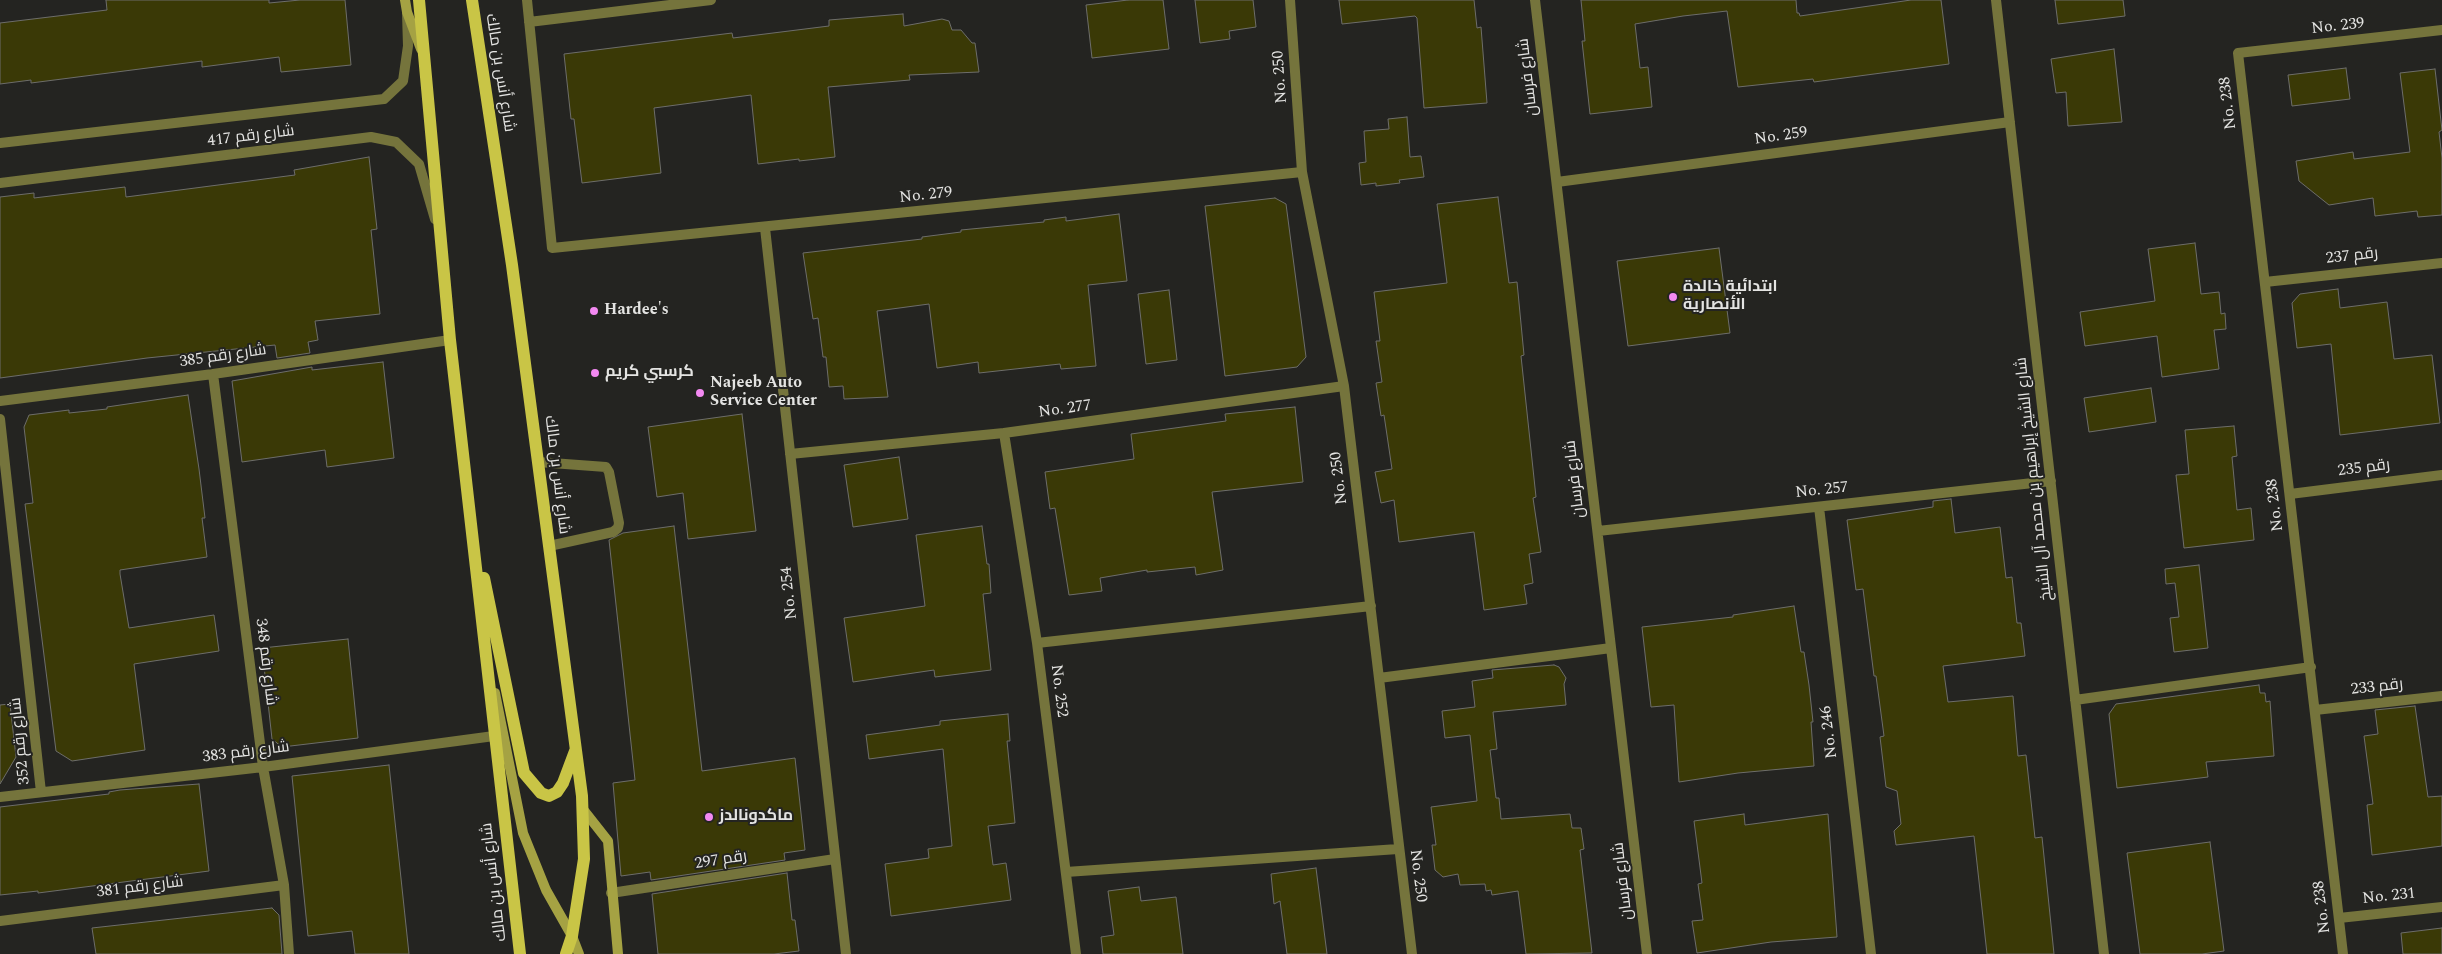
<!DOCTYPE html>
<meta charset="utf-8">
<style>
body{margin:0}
canvas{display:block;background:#242421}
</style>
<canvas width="2442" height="954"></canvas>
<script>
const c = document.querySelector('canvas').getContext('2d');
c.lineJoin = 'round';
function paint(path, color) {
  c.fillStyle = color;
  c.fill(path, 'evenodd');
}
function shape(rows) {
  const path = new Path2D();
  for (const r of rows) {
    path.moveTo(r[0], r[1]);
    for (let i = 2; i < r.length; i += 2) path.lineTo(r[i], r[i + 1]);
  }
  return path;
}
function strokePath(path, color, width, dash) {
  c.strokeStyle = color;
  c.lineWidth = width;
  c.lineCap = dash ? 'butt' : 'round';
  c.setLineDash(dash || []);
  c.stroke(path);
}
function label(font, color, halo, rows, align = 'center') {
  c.font = font + ' Spectral,Cairo,serif';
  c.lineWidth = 4;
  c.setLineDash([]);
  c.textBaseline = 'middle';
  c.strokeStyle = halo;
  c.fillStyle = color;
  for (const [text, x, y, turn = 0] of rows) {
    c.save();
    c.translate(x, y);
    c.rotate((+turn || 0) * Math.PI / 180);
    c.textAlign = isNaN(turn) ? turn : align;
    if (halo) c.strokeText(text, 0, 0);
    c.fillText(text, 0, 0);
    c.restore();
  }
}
const building = shape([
 [106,0,269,0,269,3,300,0,345,0,351,65,281,72,279,57,202,67,202,61,31,83,31,80,0,84,0,23,107,10,106,0],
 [1128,0,1163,0,1169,49,1092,58,1086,5,1128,0],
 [1195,0,1253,0,1256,27,1229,31,1230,39,1200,43,1195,0],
 [1339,0,1474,0,1477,28,1481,27,1487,103,1424,108,1417,18,1415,16,1342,24,1339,0],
 [1581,0,1796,0,1797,13,1799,13,1800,16,1911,0,1941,0,1949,64,1814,82,1813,79,1738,87,1727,11,1683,16,1635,24,1640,68,1648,67,1652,107,1590,114,1582,41,1585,41,1581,0],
 [2055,0,2123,0,2125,16,2058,24,2055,0],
 [903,14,904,26,942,19,949,21,952,30,961,30,972,43,975,43,979,72,909,75,910,80,828,87,835,157,799,161,799,159,758,164,751,95,654,108,661,173,582,183,574,119,571,119,564,54,732,33,733,38,829,26,829,20,903,14],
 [2114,49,2122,122,2068,126,2066,92,2056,93,2051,59,2114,49],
 [2346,68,2350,99,2292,106,2288,75,2346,68],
 [2435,69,2442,130,2439,132,2442,158,2442,215,2418,217,2417,211,2375,216,2373,198,2329,205,2299,181,2296,161,2353,152,2354,159,2410,152,2400,73,2435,69],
 [1407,117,1410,157,1421,156,1424,177,1399,180,1400,183,1376,186,1376,183,1361,185,1359,163,1366,162,1364,131,1389,129,1388,119,1407,117],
 [369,157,377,229,371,230,380,314,315,321,318,340,308,342,310,353,277,358,275,345,147,358,0,378,0,197,34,193,34,198,125,187,126,197,295,175,294,170,369,157],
 [1498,197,1509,283,1517,282,1524,355,1521,356,1536,497,1533,498,1541,552,1529,554,1533,583,1524,585,1527,604,1484,610,1474,532,1399,542,1394,500,1381,503,1375,472,1392,469,1384,415,1381,416,1376,383,1382,382,1376,341,1380,341,1374,292,1447,283,1437,204,1498,197],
 [1275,198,1286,204,1306,357,1297,367,1225,376,1205,206,1275,198],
 [1119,214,1127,281,1088,285,1096,366,1061,369,1060,364,979,373,978,362,937,368,929,304,877,311,888,397,844,399,843,386,829,387,826,357,823,357,818,318,813,319,803,253,922,239,922,237,961,232,961,230,1044,222,1044,220,1066,217,1066,221,1119,214],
 [2195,243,2201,294,2219,292,2221,314,2225,313,2226,329,2214,330,2219,369,2162,377,2157,336,2085,346,2080,312,2155,301,2148,249,2195,243],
 [1719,248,1730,333,1628,346,1617,261,1719,248],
 [2338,289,2340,308,2387,302,2394,359,2432,355,2440,423,2340,435,2331,344,2297,348,2292,303,2300,294,2338,289],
 [1169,290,1177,360,1146,364,1138,294,1169,290],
 [383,362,394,458,327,467,325,450,242,462,232,381,312,367,312,370,383,362],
 [2151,388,2156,422,2089,432,2084,398,2151,388],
 [188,395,199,469,205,518,202,518,207,557,120,570,120,574,129,628,214,615,219,651,134,664,145,750,72,761,56,751,25,504,33,503,24,427,29,415,69,410,69,413,107,409,107,407,188,395],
 [1295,407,1303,482,1212,492,1223,570,1196,575,1195,567,1147,572,1147,570,1100,578,1102,591,1069,595,1055,508,1050,509,1045,472,1134,459,1131,434,1226,421,1225,414,1295,407],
 [742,414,756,531,688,539,683,493,657,497,648,427,742,414],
 [2234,426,2237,456,2232,457,2237,510,2251,508,2254,540,2184,548,2176,475,2189,474,2185,430,2234,426],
 [899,457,908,519,853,527,844,465,899,457],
 [1951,499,1955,533,2000,527,2006,578,2012,577,2017,623,2021,623,2025,656,1943,666,1948,702,2013,696,2018,756,2026,755,2035,838,2042,837,2054,954,1987,954,1974,836,1896,845,1894,831,1901,824,1897,791,1886,787,1880,737,1884,736,1876,676,1874,676,1863,589,1856,590,1847,520,1933,507,1933,501,1951,499],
 [674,526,702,771,795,758,805,850,784,853,785,860,651,880,650,872,621,876,613,783,635,780,609,540,623,533,674,526],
 [982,526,987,564,989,564,991,593,983,594,991,670,935,677,934,670,853,682,844,618,925,606,916,535,982,526],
 [2199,565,2208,648,2174,652,2170,618,2179,617,2175,583,2166,584,2165,569,2199,565],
 [1794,606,1801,652,1804,652,1809,685,1813,722,1811,722,1814,766,1738,773,1679,782,1674,705,1651,707,1642,627,1733,617,1733,615,1794,606],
 [348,639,358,738,282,747,272,739,262,648,348,639],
 [1554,665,1559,667,1566,678,1564,684,1566,705,1493,712,1497,749,1490,750,1496,798,1499,798,1501,819,1570,814,1572,828,1581,828,1584,849,1580,850,1592,953,1526,954,1518,891,1492,895,1491,890,1486,891,1485,884,1460,885,1458,874,1443,877,1435,870,1432,845,1436,845,1431,807,1477,801,1470,735,1445,738,1442,711,1475,707,1472,681,1493,678,1492,670,1554,665],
 [2259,685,2260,693,2265,693,2266,702,2270,701,2274,756,2206,762,2208,777,2117,788,2109,714,2116,704,2259,685],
 [10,704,16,757,0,784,0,705,10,704],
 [2415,706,2428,797,2442,796,2442,846,2372,855,2367,805,2373,804,2364,736,2378,734,2375,710,2415,706],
 [1008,714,1010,741,1007,741,1015,823,988,826,993,865,1006,863,1011,900,891,916,885,864,929,858,928,849,952,846,943,749,869,759,866,735,940,725,940,721,1008,714],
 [389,765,409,954,355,954,352,931,308,936,292,776,389,765],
 [199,784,209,871,38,893,38,891,0,895,0,807,109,794,109,792,120,790,199,784],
 [1744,814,1745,825,1828,814,1837,937,1771,942,1697,953,1692,921,1703,920,1698,884,1702,883,1694,821,1744,814],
 [2210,842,2224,951,2202,954,2140,954,2127,853,2210,842],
 [1316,868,1327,954,1287,954,1280,901,1274,904,1271,874,1316,868],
 [787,873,792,920,795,920,799,951,774,954,658,954,652,894,787,873],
 [1139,887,1141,901,1176,897,1183,954,1103,954,1101,937,1114,935,1108,891,1139,887],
 [272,908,279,915,282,954,96,954,92,928,272,908],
 [2442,928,2442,954,2403,954,2401,933,2442,928]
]);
paint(building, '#3a3906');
strokePath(building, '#6d6d6a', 1);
strokePath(shape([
 [538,462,606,467,609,472,619,523,618,528,613,532,549,546]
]), '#75743c', 10);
strokePath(shape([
 [527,0,552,248,1302,172],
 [1290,0,1302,172,1344,386,1412,954],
 [1535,0,1647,954],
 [1996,0,2104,954],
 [529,22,711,0],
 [0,143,384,99,403,81,408,46,407,13],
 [1557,182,2010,122],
 [0,183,371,137,396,142,419,164,435,219],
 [765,228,846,954],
 [2265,282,2442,263],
 [213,374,263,767,284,885,289,954],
 [0,401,213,374,450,340],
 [0,419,41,792],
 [1004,433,1037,643,1076,954],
 [790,454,1004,433,1344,386],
 [2290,494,2442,475],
 [1819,507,1871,954],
 [1598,531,2051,481],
 [1037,643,1371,606],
 [1379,678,1611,648],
 [2075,700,2311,667],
 [2315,710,2442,696],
 [0,797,263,767,494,736],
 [1066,872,1398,849],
 [611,893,835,859],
 [2339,918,2442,907],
 [0,921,284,885],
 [2343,954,2238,53,2442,30]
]), '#75743c', 10);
strokePath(shape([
 [405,0,407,12,421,49],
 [495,693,523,833,546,890,572,936,579,954],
 [582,808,608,841,618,954]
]), '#a5a243', 10);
strokePath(shape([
 [419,0,450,340,520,954],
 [472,0,512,265,582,796,584,859,572,936,566,954],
 [484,578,524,773,541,793,549,796,557,792,563,783,575,751]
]), '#c9c546', 12);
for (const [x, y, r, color] of [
 [1673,297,5,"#f389f1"],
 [594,311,5,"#f389f1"],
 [595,373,5,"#f389f1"],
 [700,393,5,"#f389f1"],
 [709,817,5,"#f389f1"]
]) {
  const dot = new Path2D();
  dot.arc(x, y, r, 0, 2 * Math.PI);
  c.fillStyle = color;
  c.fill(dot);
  strokePath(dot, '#242421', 2);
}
label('16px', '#e4e4e2', '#242421', [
 ["No. 239",2338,27,-6],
 ["شارع أنس بن مالك",499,73,81],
 ["No. 250",1281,77,-94],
 ["شارع فرسان",1529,77,-97],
 ["No. 238",2229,103,-97],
 ["شارع رقم 417",251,137,-7],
 ["No. 259",1781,137,-8],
 ["No. 279",926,196,-6],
 ["رقم 237",2352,257,-6],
 ["شارع رقم 385",223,357,-8],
 ["No. 277",1065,410,-8],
 ["رقم 235",2364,469,-7],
 ["شارع أنس بن مالك",556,475,83],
 ["No. 250",1340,478,-97],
 ["شارع فرسان",1576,479,-97],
 ["شارع الشيخ إبراهيم بن محمد آل الشيخ",2035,479,-96],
 ["No. 257",1822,491,-6],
 ["No. 238",2276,505,-97],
 ["No. 254",790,593,-96],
 ["شارع رقم 348",265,662,83],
 ["رقم 233",2377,688,-6],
 ["No. 252",1058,691,83],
 ["No. 246",1830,732,-97],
 ["شارع رقم 352",21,741,-96],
 ["شارع رقم 383",246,753,-7],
 ["رقم 297",721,861,-9],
 ["No. 250",1417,876,83],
 ["شارع فرسان",1624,881,-97],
 ["شارع أنس بن مالك",495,882,-97],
 ["شارع رقم 381",140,888,-7],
 ["No. 231",2389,897,-6],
 ["No. 238",2323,907,-97]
]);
label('bold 16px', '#e4e4e2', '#242421', [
 ["ابتدائية خالدة",1683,288],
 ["الأنصارية",1683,306],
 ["Hardee's",604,311],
 ["كرسبي كريم",605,373],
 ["Najeeb Auto",710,384],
 ["Service Center",710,402],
 ["ماكدونالدز",719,817]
], 'left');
</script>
